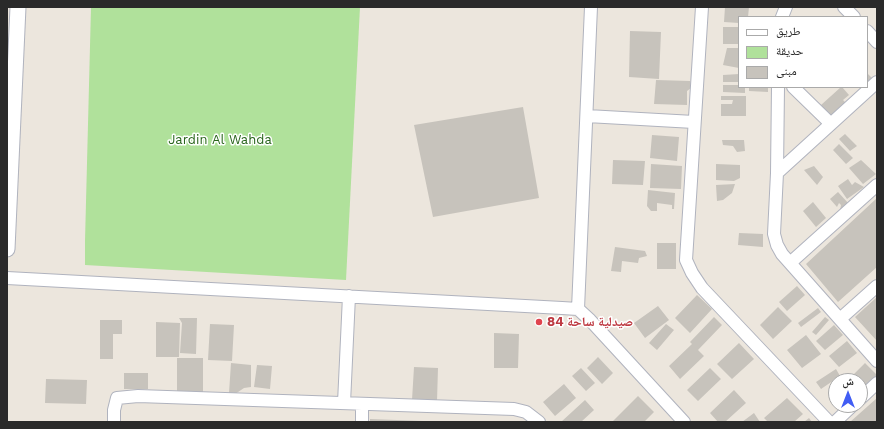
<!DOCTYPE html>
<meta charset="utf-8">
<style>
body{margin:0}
#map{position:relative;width:884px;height:429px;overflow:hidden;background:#ece6dd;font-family:"Work Sans","Noto Naskh Arabic",sans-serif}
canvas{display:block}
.frame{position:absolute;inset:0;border:8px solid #2a2a2a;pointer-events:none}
.legend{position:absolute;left:738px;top:16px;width:130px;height:72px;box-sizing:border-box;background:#fff;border:1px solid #aaa;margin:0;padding:5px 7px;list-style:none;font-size:12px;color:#2a2a2a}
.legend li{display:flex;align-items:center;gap:8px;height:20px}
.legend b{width:20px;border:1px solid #aaa}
.north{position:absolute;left:828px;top:373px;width:40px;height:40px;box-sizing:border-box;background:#fff;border:1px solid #aaa;border-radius:50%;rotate:0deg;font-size:11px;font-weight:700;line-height:16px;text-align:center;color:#2a2a2a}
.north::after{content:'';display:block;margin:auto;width:14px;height:18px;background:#415df4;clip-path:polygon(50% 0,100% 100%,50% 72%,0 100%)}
</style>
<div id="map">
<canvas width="884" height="429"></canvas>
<div class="frame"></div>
<ul class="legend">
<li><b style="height:5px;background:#fff"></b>طريق</li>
<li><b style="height:11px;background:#b0e19b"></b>حديقة</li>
<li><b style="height:11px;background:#c7c3bc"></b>مبنى</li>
</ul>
<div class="north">ش</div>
</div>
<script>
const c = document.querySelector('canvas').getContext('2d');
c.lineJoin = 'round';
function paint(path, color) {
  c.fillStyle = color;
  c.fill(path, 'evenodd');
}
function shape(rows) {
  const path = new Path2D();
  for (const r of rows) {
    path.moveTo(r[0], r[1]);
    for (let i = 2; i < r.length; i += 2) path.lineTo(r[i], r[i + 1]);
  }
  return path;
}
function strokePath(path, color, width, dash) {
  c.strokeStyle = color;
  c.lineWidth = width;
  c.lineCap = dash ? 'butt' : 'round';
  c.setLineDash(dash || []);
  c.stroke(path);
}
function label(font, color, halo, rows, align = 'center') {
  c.font = font + ' "Work Sans","Noto Naskh Arabic",sans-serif';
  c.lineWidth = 3;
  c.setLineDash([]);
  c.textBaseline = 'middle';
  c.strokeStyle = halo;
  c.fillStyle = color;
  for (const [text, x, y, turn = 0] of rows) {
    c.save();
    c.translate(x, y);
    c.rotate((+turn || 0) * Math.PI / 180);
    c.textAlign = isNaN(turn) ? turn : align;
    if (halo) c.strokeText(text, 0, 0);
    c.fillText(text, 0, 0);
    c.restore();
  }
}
paint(shape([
 [91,7,360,7,346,280,85,265,85,241]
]), '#b0e19b');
paint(shape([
 [725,7,749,7,748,17,739,17,739,23,724,22],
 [723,27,739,27,739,44,723,44],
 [630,31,661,32,659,79,629,77],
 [727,48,739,48,739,68,723,65],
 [867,73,873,79,867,85],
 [739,74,739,82,723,82,723,75],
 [656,80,690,81,691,88,687,91,687,105,654,104],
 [723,85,739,85,739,87,745,87,745,93,723,92],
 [749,87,768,87,768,92,749,91],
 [841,87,842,87,849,95,843,100,848,105,834,118,821,105],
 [721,96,746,96,746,116,721,116,721,104,732,104,733,100,721,100],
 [523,107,539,198,433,217,414,125],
 [845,134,857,146,850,151,839,139],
 [652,135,679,137,677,161,650,158],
 [722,140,744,140,745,151,737,152,733,146,723,145],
 [839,144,853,158,846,164,833,150],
 [613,160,645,161,643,185,612,184],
 [861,160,876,174,863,184,849,168],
 [651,164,682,166,681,189,650,188],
 [716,164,740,165,740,178,734,181,716,180],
 [814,166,823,177,817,185,804,170],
 [848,179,852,185,855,182,864,187,847,199,838,186],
 [735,184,732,193,723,200,717,201,716,185],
 [648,190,675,193,674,209,672,209,672,205,657,203,657,211,651,211,647,206],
 [838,192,849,204,840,211,841,205,839,203,837,207,830,199],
 [877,198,877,267,838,302,806,264],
 [813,202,826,218,816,227,803,211],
 [739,233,763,234,763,247,738,245],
 [657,243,676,243,676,269,657,269],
 [615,247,645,251,647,256,639,258,638,263,622,261,621,272,611,271],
 [797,286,805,295,787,311,779,302],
 [697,295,712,309,690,333,675,318],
 [877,297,877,341,855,317],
 [658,306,669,320,645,338,634,323],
 [778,307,792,321,773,339,760,325],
 [818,308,821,312,801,327,798,323],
 [714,317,722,325,698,350,704,356,680,379,669,366,692,344,690,342],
 [825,317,829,320,816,335,812,332],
 [179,318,197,318,196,354,180,353,182,323],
 [100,320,122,320,122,334,113,334,113,359,100,359],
 [156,322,180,323,179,357,156,357],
 [210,324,234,325,232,361,208,360],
 [666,324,674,330,657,350,649,343],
 [834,325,843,335,825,350,816,341],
 [494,333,519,334,518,368,494,368],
 [806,335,821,354,802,368,787,350],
 [847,341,857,353,839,367,829,356],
 [739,343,754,359,732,379,717,364],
 [598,357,613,373,602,384,587,368],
 [177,358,203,358,203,392,177,392],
 [231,363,251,365,251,387,244,388,235,394,229,393],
 [865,363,877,375,877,381,868,390,860,382,860,381,859,381,853,375],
 [257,365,272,366,270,389,254,387],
 [414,367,438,368,437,401,412,400],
 [581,368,595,383,586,391,572,376],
 [710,368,721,379,698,401,687,390],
 [836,369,840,376,821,389,816,382],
 [124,373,148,373,148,389,124,389],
 [46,379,87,380,86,404,45,403],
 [564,384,576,398,555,416,543,402],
 [734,390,746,403,725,422,718,422,710,413],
 [836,395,836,405,852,405,842,414,830,401],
 [638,396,654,412,644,422,612,422],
 [787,398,803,414,794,422,768,422,764,418],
 [877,398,877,422,850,422],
 [585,400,594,410,581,422,561,422],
 [754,413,760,422,742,422],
 [809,418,812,422,804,422],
 [370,419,423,421,423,422,370,422]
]), '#c7c3bc');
const minor = shape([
 [591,7,578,309,590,320,684,422],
 [702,7,686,260,692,273,702,288,829,422],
 [844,7,854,17],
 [782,17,786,7],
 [867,31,877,42],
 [778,87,777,173,774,234,777,245,782,254,877,361],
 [793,87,831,124],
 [587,116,694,122],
 [777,173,877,82],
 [790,263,877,185],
 [7,278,562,308,578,309],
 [840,319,877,286],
 [860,399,877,383],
 [344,403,349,296],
 [114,422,114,410,117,398,138,396,514,409,526,412,539,422],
 [362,422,362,404],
 [835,422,853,405]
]);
const tertiary = shape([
 [7,249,18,7]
]);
strokePath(minor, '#b0b3be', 14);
strokePath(tertiary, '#b0b3be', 17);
strokePath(minor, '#fff', 12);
strokePath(tertiary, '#fff', 15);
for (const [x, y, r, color] of [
 [539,322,4,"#e0444e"]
]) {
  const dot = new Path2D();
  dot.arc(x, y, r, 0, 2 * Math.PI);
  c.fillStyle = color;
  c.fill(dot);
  strokePath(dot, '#fff', 1.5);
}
label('13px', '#29651c', '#fff', [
 ["Jardin Al Wahda",220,140]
]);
label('bold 13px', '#be3a42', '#fff', [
 ["صيدلية ساحة 84",547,322]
], 'left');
</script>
